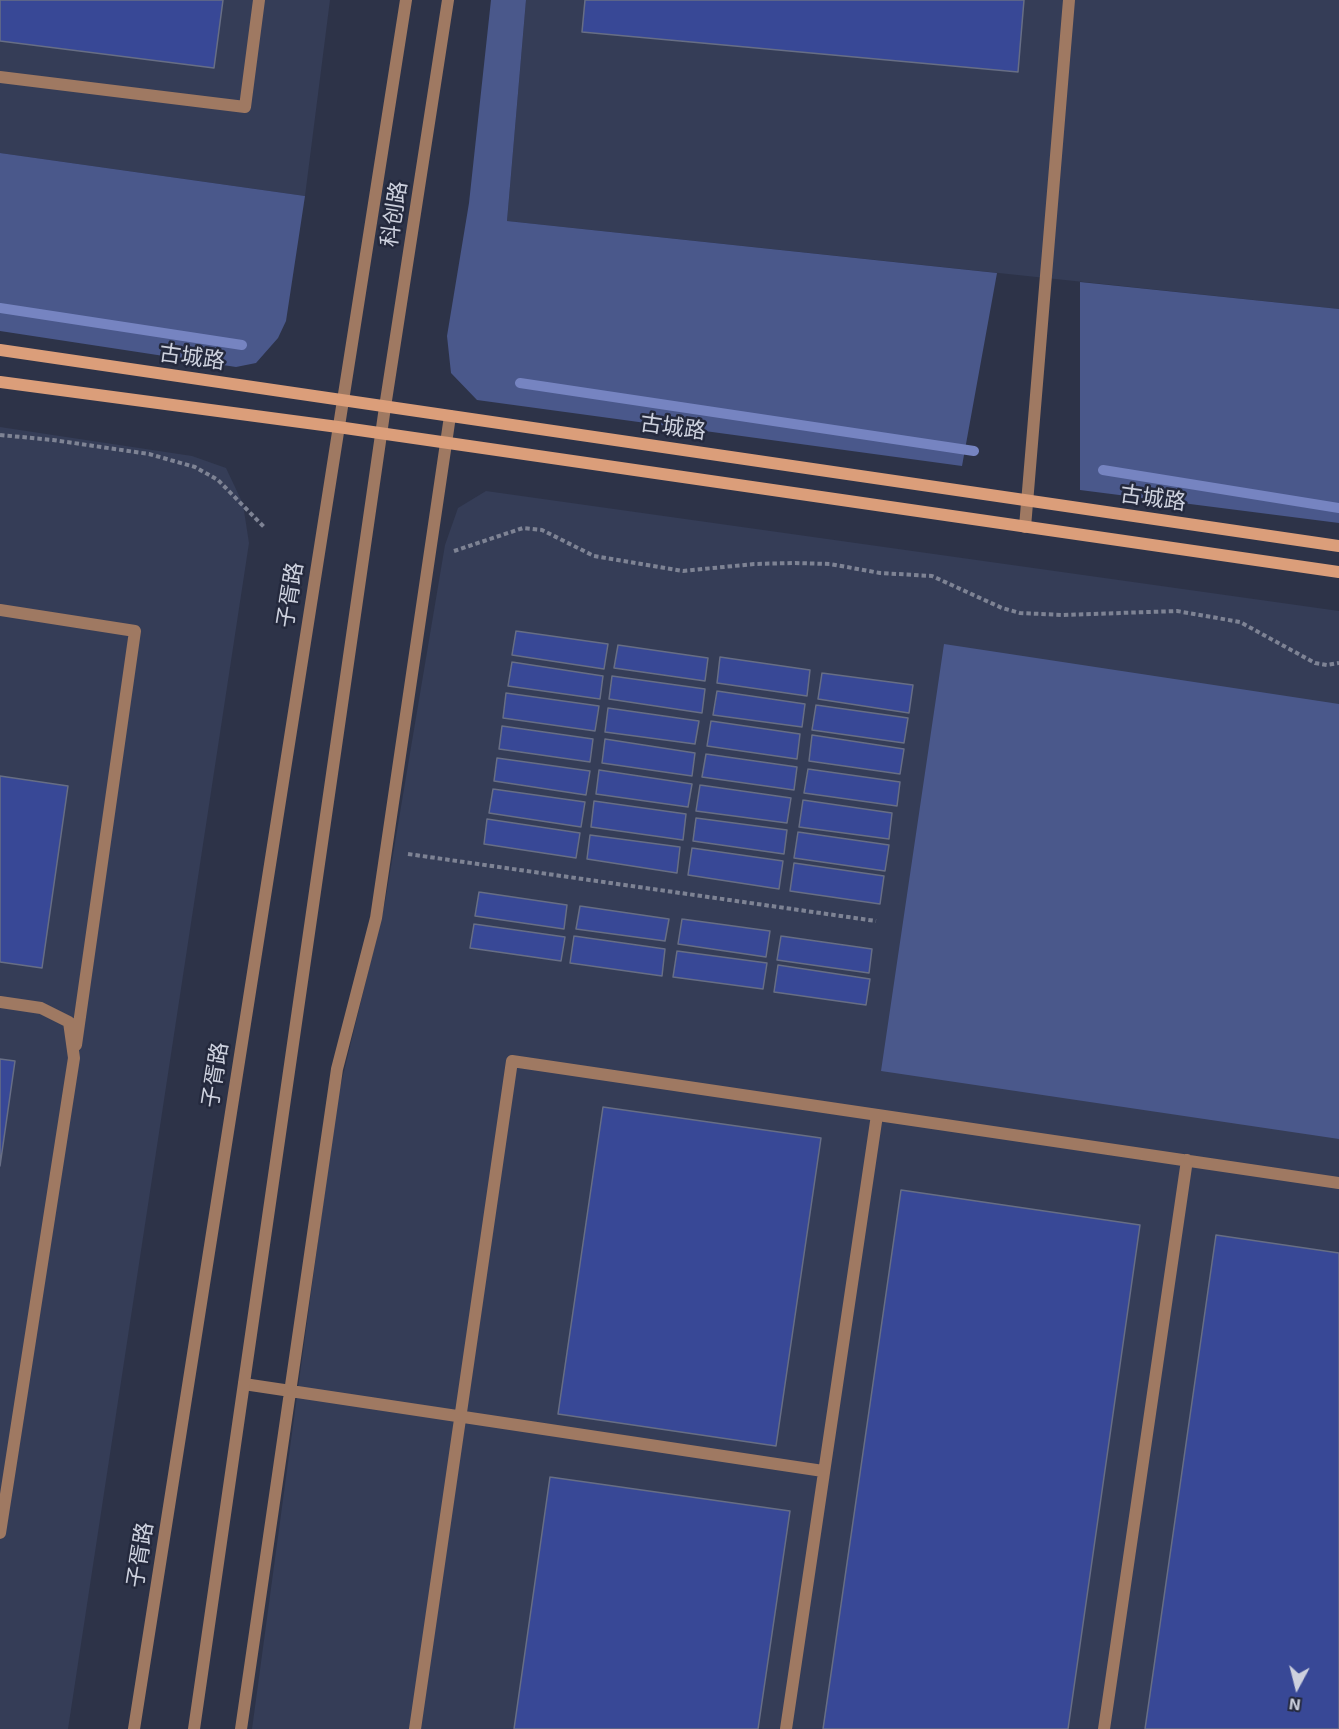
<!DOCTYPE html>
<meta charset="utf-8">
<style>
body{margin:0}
#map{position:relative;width:1339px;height:1729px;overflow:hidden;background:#2d3348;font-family:"Exo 2",sans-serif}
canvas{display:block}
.north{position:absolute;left:1267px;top:1657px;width:60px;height:60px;-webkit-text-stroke:4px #24293d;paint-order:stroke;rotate:187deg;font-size:16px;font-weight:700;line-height:24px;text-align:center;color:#cdd1de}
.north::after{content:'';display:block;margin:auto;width:21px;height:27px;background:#cdd1de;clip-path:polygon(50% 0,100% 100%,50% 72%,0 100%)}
</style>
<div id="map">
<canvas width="1339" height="1729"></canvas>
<div class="north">N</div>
</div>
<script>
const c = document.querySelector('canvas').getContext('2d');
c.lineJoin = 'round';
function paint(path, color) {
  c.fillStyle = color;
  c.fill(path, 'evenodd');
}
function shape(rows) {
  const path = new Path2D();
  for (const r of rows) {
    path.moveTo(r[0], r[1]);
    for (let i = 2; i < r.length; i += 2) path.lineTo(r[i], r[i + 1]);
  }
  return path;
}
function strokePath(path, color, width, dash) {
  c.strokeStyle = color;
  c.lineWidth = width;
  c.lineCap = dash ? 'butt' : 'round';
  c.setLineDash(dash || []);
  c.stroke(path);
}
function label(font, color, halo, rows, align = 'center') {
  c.font = font + ' "Exo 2","Noto Sans SC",sans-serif';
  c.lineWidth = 5;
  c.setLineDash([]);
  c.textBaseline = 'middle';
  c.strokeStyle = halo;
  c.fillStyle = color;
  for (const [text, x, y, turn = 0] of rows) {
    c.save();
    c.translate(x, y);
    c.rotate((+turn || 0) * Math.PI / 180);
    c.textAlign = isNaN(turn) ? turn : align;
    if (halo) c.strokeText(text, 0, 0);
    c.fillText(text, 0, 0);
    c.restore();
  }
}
paint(shape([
 [0,0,330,0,305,196,0,153],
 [526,0,1339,0,1339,309,507,221],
 [0,427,192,456,226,468,243,504,249,543,68,1729,0,1729],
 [486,491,1339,611,1339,1729,252,1729,337,1100,385,902,445,545,458,508]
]), '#353d57');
paint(shape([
 [491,0,526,0,507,221,997,273,962,466,477,400,451,373,447,336,469,203],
 [0,153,305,196,286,321,278,338,256,363,236,367,0,331],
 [1080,282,1339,309,1339,523,1080,490],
 [944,644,1339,704,1339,1139,881,1071]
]), '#4a588b');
strokePath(shape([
 [0,308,242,345],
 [520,383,974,451],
 [1103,470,1339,508]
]), '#7684c1', 10);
const building = shape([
 [0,0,223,0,214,68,0,41,0,0],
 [585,0,1024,0,1018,72,582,32,585,0],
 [516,631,608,644,604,669,512,655,516,631],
 [618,645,708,658,705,681,614,668,618,645],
 [720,657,810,670,807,696,717,683,720,657],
 [512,662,603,676,600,699,508,686,512,662],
 [822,673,913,685,909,713,818,699,822,673],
 [612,676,705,689,702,713,609,699,612,676],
 [717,691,805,704,802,727,713,715,717,691],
 [506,693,599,706,595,731,503,718,506,693],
 [816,705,908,718,904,743,812,730,816,705],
 [608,708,699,721,695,744,605,732,608,708],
 [711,721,800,734,797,759,707,746,711,721],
 [502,726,593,739,590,762,499,749,502,726],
 [812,735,904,749,900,774,809,761,812,735],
 [605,739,695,753,692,776,602,763,605,739],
 [706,754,797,767,794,790,702,777,706,754],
 [497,758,590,771,586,795,494,781,497,758],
 [808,769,900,782,897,806,804,793,808,769],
 [599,770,692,784,688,807,596,794,599,770],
 [0,776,68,786,42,968,0,962,0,776],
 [700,785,791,798,787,823,696,811,700,785],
 [493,789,585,802,581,827,489,813,493,789],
 [803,800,892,813,889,839,799,827,803,800],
 [594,801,686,814,683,840,591,827,594,801],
 [696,818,787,830,784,854,693,841,696,818],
 [487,819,580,833,576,858,484,844,487,819],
 [798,832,889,845,885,871,794,858,798,832],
 [590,835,680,847,677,873,587,859,590,835],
 [692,848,783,861,779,889,688,875,692,848],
 [794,863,884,876,880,904,790,891,794,863],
 [479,892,567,905,564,929,475,916,479,892],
 [580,906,669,919,665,941,576,929,580,906],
 [682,919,770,931,766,957,678,944,682,919],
 [474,924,565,937,561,961,470,948,474,924],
 [574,936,665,949,662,976,570,963,574,936],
 [781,936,872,949,869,973,777,960,781,936],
 [677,951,767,963,763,989,673,977,677,951],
 [778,965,870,979,866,1005,774,992,778,965],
 [0,1059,15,1061,0,1166,0,1059],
 [603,1107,821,1138,776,1446,558,1414,603,1107],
 [901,1190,1140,1225,1068,1729,823,1729,901,1190],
 [1216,1235,1339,1253,1339,1729,1145,1729,1216,1235],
 [550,1477,790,1511,758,1729,514,1729,550,1477]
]);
paint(building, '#384896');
strokePath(building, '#676e85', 1.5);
strokePath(shape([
 [0,435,53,440,149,454,195,467,218,480,264,527],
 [454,551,523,528,542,530,594,556,683,571,754,564,795,563,830,564,880,573,932,576,1002,608,1020,613,1063,615,1177,611,1240,622,1315,663,1327,665,1339,663],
 [408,854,876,921]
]), '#7e8394', 4, [4.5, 3]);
strokePath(shape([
 [0,77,245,107,259,0],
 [1025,527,1069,0],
 [0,610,135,631,76,1045],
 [0,1002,41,1008,69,1022,74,1058,0,1533],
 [244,1384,823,1471],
 [241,1729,337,1069,376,918,450,416],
 [415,1729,512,1061,1339,1183],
 [786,1729,877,1115],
 [1104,1729,1187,1160]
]), '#9f7962', 12);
strokePath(shape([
 [134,1729,406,0],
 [194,1729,385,407,448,0]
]), '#9f7962', 12);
strokePath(shape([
 [0,350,1339,546],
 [0,382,338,427,1339,572]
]), '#db9e7a', 12);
label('22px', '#cdd1de', '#24293d', [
 ["科创路",394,214,-81],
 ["古城路",192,357,8],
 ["古城路",673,427,8],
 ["古城路",1153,498,8],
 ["子胥路",290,595,-81],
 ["子胥路",215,1075,-81],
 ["子胥路",140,1555,-81]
]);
</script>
